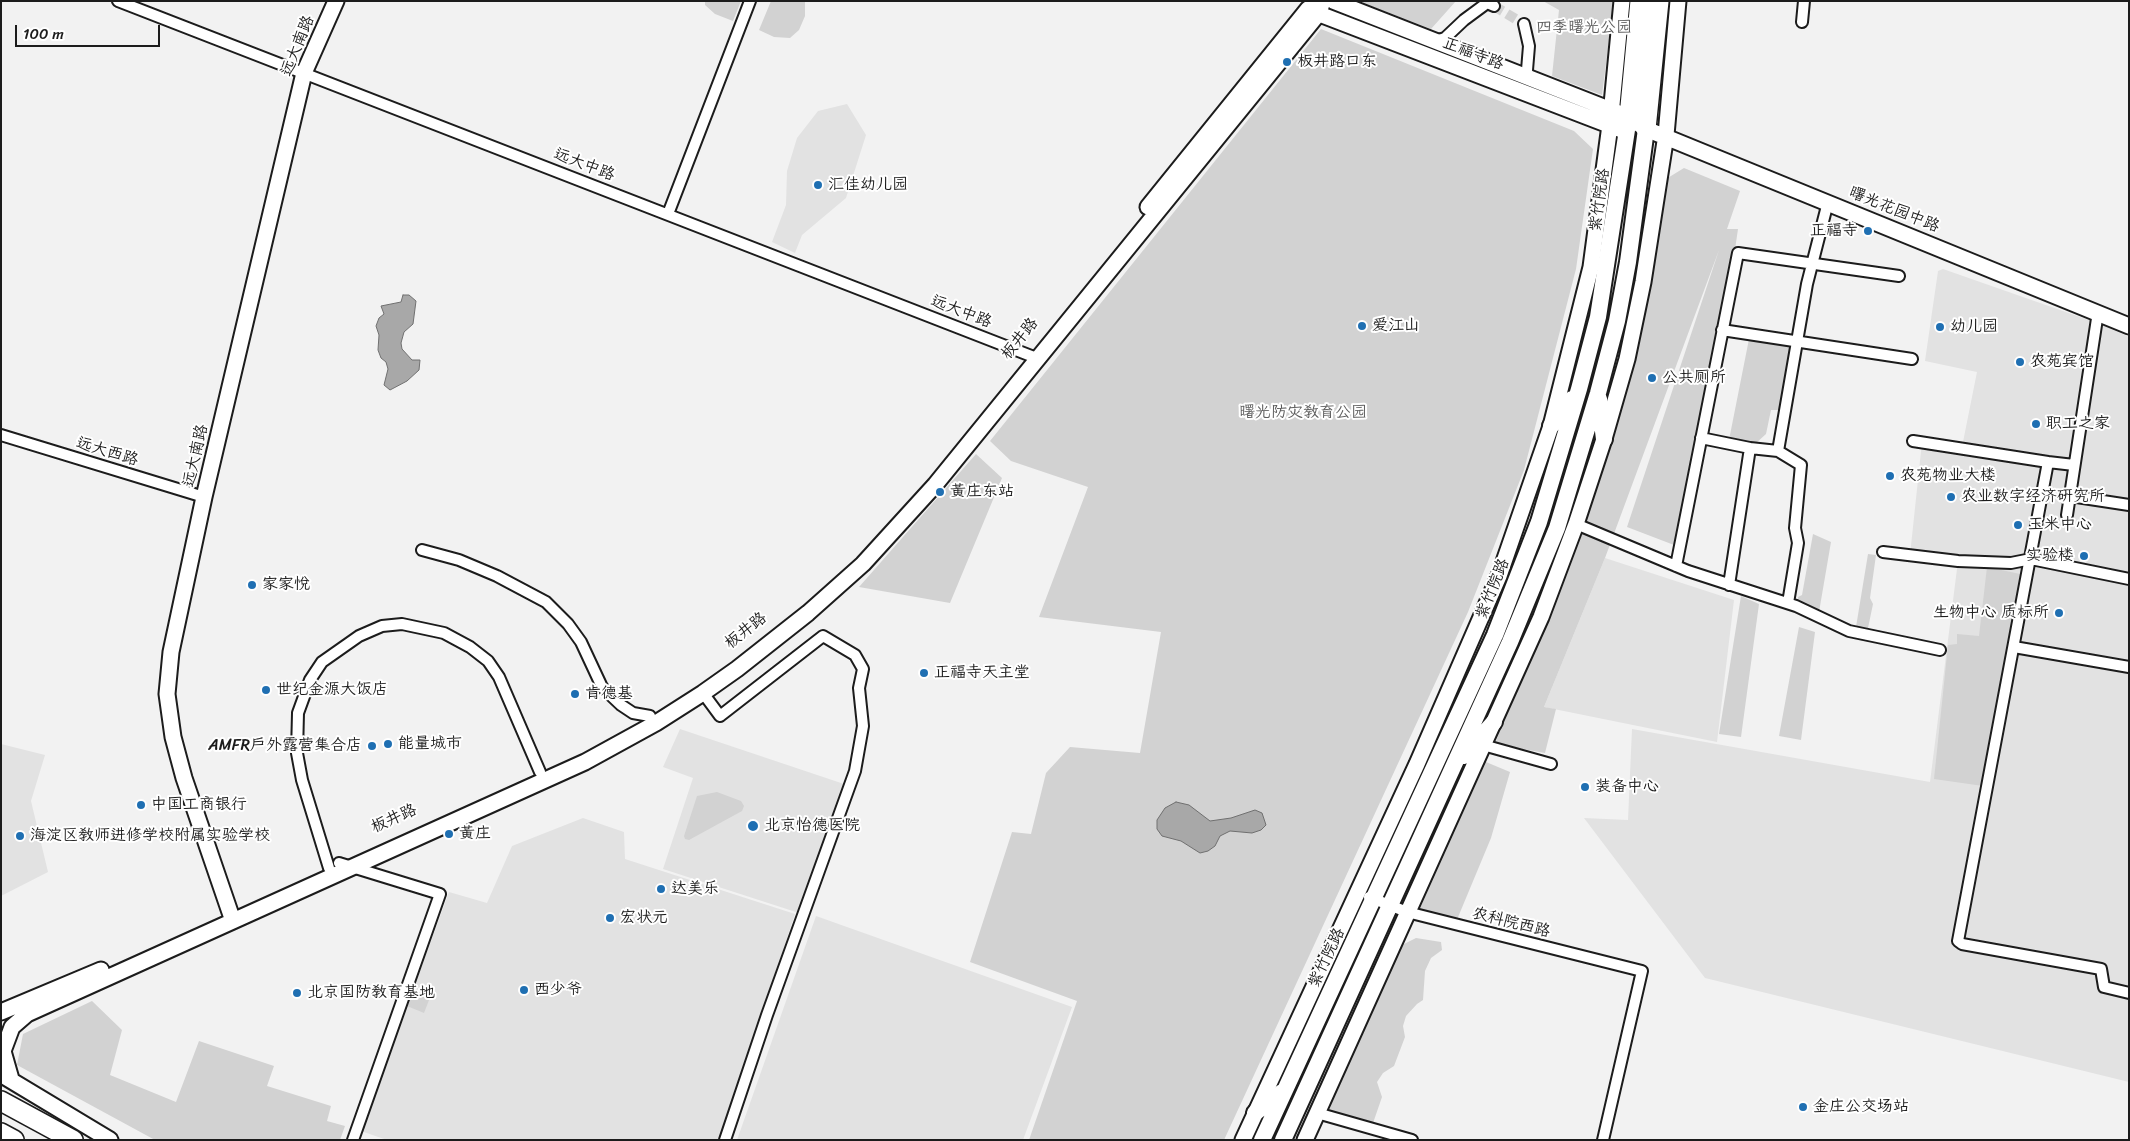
<!DOCTYPE html>
<meta charset="utf-8">
<style>
body{margin:0}
#map{position:relative;width:2130px;height:1141px;overflow:hidden;background:#f2f2f2;font-family:Sriracha,sans-serif}
canvas{display:block}
.frame{position:absolute;inset:0;border:2px solid #1c1c1c;pointer-events:none}
.scale{position:absolute;left:15px;top:25px;width:145px;height:22px;box-sizing:border-box;border:2px solid #1c1c1c;border-top:0;padding-left:6px;font-size:15px;line-height:18px;white-space:nowrap;color:#1c1c1c;-webkit-text-stroke:4px #fff;paint-order:stroke}
</style>
<div id="map">
<canvas width="2130" height="1141"></canvas>
<div class="frame"></div>
<div class="scale">100 m</div>
</div>
<script>
const c = document.querySelector('canvas').getContext('2d');
c.lineJoin = 'round';
function paint(path, color) {
  c.fillStyle = color;
  c.fill(path, 'evenodd');
}
function shape(rows) {
  const path = new Path2D();
  for (const r of rows) {
    path.moveTo(r[0], r[1]);
    for (let i = 2; i < r.length; i += 2) path.lineTo(r[i], r[i + 1]);
  }
  return path;
}
function strokePath(path, color, width, dash) {
  c.strokeStyle = color;
  c.lineWidth = width;
  c.lineCap = dash ? 'butt' : 'round';
  c.setLineDash(dash || []);
  c.stroke(path);
}
function label(font, color, halo, rows, align = 'center') {
  c.font = font + ' Sriracha,"LXGW WenKai TC",sans-serif';
  c.lineWidth = 4;
  c.setLineDash([]);
  c.textBaseline = 'middle';
  c.strokeStyle = halo;
  c.fillStyle = color;
  for (const [text, x, y, turn = 0] of rows) {
    c.save();
    c.translate(x, y);
    c.rotate((+turn || 0) * Math.PI / 180);
    c.textAlign = isNaN(turn) ? turn : align;
    if (halo) c.strokeText(text, 0, 0);
    c.fillText(text, 0, 0);
    c.restore();
  }
}
paint(shape([
 [847,104,866,135,846,198,802,235,795,253,772,242,786,205,787,171,797,138,818,111],
 [1943,269,2100,324,2129,337,2129,1082,1705,978,1584,818,1628,820,1632,729,1930,782,1958,561,1910,555,1922,442,1963,442,1977,372,1925,361,1938,271],
 [1605,558,1734,600,1717,742,1544,707],
 [680,729,844,784,799,913,663,869,693,778,663,767],
 [1,744,45,755,31,801,48,872,1,896],
 [583,818,624,832,625,859,795,914,720,1140,387,1140,361,1131,449,892,487,903,512,846],
 [816,916,1072,1007,1023,1140,737,1140]
]), '#e2e2e2');
paint(shape([
 [705,1,741,1,733,21,715,14,705,5],
 [771,1,805,1,805,16,799,30,790,38,774,37,759,30],
 [1358,1,1456,1,1431,29],
 [1543,1,1614,1,1602,95,1552,76,1559,10],
 [1321,29,1574,131,1593,149,1576,269,1524,470,1468,612,1224,1140,1029,1140,1077,1001,970,962,1012,832,1031,834,1046,773,1070,747,1140,753,1161,632,1039,617,1088,487,1011,461,990,441],
 [1684,168,1740,191,1727,229,1738,229,1732,270,1674,545,1627,527,1719,250,1605,558,1544,707,1556,709,1545,753,1495,744,1576,524,1630,367,1666,179],
 [1749,339,1794,345,1783,410,1771,410,1766,434,1755,444,1729,440],
 [976,454,1002,478,950,603,859,587],
 [1813,534,1831,542,1819,612,1799,606,1798,597,1802,595],
 [1868,554,1876,555,1870,598,1873,604,1868,628,1856,627],
 [1987,567,2025,575,1983,786,1934,779,1948,645,1957,644,1957,634,1979,636],
 [1741,596,1759,604,1741,737,1719,734],
 [1799,627,1815,632,1801,740,1779,736],
 [1486,762,1510,772,1491,838,1456,922,1418,913],
 [717,792,741,801,744,806,742,811,689,840,685,839,684,836,697,796],
 [1416,938,1441,942,1442,950,1431,958,1425,971,1423,1000,1417,1004,1406,1016,1403,1026,1405,1037,1394,1066,1383,1073,1377,1082,1382,1097,1372,1126,1329,1114,1331,1103,1402,945],
 [414,989,431,995,424,1013,407,1006],
 [92,1001,122,1030,110,1075,176,1102,199,1041,274,1066,267,1086,331,1106,327,1121,345,1126,340,1140,155,1140,17,1065,23,1034]
]), '#d2d2d2');
const water = shape([
 [403,295,409,295,416,301,413,324,404,332,401,343,402,349,412,360,420,360,419,370,407,381,390,390,384,385,388,369,386,362,381,358,378,350,379,335,376,326,379,318,384,314,381,306,401,302,403,295],
 [1176,802,1189,805,1210,821,1231,818,1255,810,1262,813,1266,825,1261,830,1252,833,1230,831,1220,836,1215,846,1208,851,1200,853,1181,841,1162,836,1157,829,1157,820,1165,808,1176,802]
]);
paint(water, '#a8a8a8');
strokePath(water, '#707070', 1);
strokePath(shape([
 [1494,6,1524,24]
]), '#d2d2d2', 10, [10, 5]);
const street = shape([
 [118,1,1039,359],
 [1802,22,1804,1],
 [1524,24,1529,46,1527,70,1528,78],
 [1435,41,1445,38,1464,20,1487,3,1494,6],
 [668,214,750,1],
 [1722,330,1912,359],
 [1,435,204,497],
 [1701,438,1750,448],
 [1913,441,2048,462],
 [1778,451,1801,465,1795,528,1798,543,1788,603],
 [2074,465,2048,462,1958,941,1962,944,2101,969,2104,987,2129,993],
 [2070,496,2129,505],
 [2067,515,2098,312],
 [1576,524,1688,571,1796,606,1849,631,1940,650],
 [422,550,459,560,497,576,546,602,568,624,581,642,602,687,621,705,633,713,650,716],
 [1883,552,1958,561,2011,563,2031,559,2129,579],
 [1676,566,1738,253,1899,276],
 [1729,585,1750,448,1778,451,1807,284,1828,202],
 [2014,647,2129,667],
 [703,693,720,716,823,636,855,655,863,669,859,688,863,726,855,771,767,1015,725,1140],
 [1483,745,1551,764],
 [339,863,440,894,353,1140],
 [329,868,302,780,297,753,298,713,310,680,322,662,359,636,382,626,402,624,444,633,470,647,488,661,499,677,540,772],
 [1369,897,1407,912,1642,971,1603,1140],
 [1317,1113,1412,1140]
]);
const secondary = shape([
 [1333,1,1629,117,1646,129,2129,326],
 [1309,10,1619,129],
 [1148,207,1308,9,1320,1],
 [233,921,184,778,173,737,167,694,171,652,204,497,304,73,336,1],
 [1,1012,101,970],
 [2,1075,110,1140],
 [11,1079,3,1051,12,1027,27,1014,585,762,656,723,703,693,737,669,808,613,863,564,935,485,1319,13,1323,1],
 [1243,1140,1417,764,1499,576,1551,426,1591,267,1610,125,1622,1],
 [1305,1140,1541,617,1576,524,1604,439,1627,359,1643,282,1666,135,1678,1]
]);
const primary = shape([
 [1599,399,1604,439],
 [1551,426,1572,399],
 [1464,756,1494,722],
 [1255,1113,1282,1092],
 [1262,1140,1495,635,1539,522,1579,389,1598,317,1629,117],
 [1283,1140,1510,642,1557,528,1598,393,1617,321,1628,262,1646,129]
]);
const highway = shape([
 [1629,117,1640,1],
 [1646,129,1659,1],
 [1,1101,73,1140],
 [1,1133,14,1140]
]);
strokePath(street, '#1c1c1c', 14);
strokePath(secondary, '#1c1c1c', 19);
strokePath(primary, '#1c1c1c', 20);
strokePath(highway, '#1c1c1c', 22);
strokePath(street, '#fff', 10);
strokePath(secondary, '#fff', 15);
strokePath(primary, '#fff', 16);
strokePath(highway, '#fff', 19);
for (const [x, y, r, color] of [
 [1287,62,5,"#1f6fb2"],
 [818,185,5,"#1f6fb2"],
 [1868,231,5,"#1f6fb2"],
 [1362,326,5,"#1f6fb2"],
 [1940,327,5,"#1f6fb2"],
 [2020,362,5,"#1f6fb2"],
 [1652,378,5,"#1f6fb2"],
 [2036,424,5,"#1f6fb2"],
 [1890,476,5,"#1f6fb2"],
 [940,492,5,"#1f6fb2"],
 [1951,497,5,"#1f6fb2"],
 [2018,525,5,"#1f6fb2"],
 [2084,556,5,"#1f6fb2"],
 [252,585,5,"#1f6fb2"],
 [2059,613,5,"#1f6fb2"],
 [924,673,5,"#1f6fb2"],
 [266,690,5,"#1f6fb2"],
 [575,694,5,"#1f6fb2"],
 [388,744,5,"#1f6fb2"],
 [372,746,5,"#1f6fb2"],
 [1585,787,5,"#1f6fb2"],
 [141,805,5,"#1f6fb2"],
 [753,826,6,"#1f6fb2"],
 [449,834,5,"#1f6fb2"],
 [20,836,5,"#1f6fb2"],
 [661,889,5,"#1f6fb2"],
 [610,918,5,"#1f6fb2"],
 [524,990,5,"#1f6fb2"],
 [297,993,5,"#1f6fb2"],
 [1803,1107,5,"#1f6fb2"]
]) {
  const dot = new Path2D();
  dot.arc(x, y, r, 0, 2 * Math.PI);
  c.fillStyle = color;
  c.fill(dot);
  strokePath(dot, '#fff', 2);
}
label('16px', '#5c5c5c', '#fff', [
 ["四季曙光公园",1584,28],
 ["曙光防灾教育公园",1303,413]
]);
label('16px', '#1c1c1c', '#fff', [
 ["远大南路",298,46,-68],
 ["正福寺路",1473,54,21],
 ["远大中路",584,165,21],
 ["紫竹院路",1600,200,-82],
 ["曙光花园中路",1894,210,22],
 ["远大中路",961,312,21],
 ["板井路",1020,339,-51],
 ["远大西路",107,452,17],
 ["远大南路",196,456,-77],
 ["紫竹院路",1493,589,-68],
 ["板井路",746,631,-38],
 ["板井路",394,819,-24],
 ["农科院西路",1511,923,14],
 ["紫竹院路",1327,958,-65]
]);
label('16px', '#1c1c1c', '#fff', [
 ["板井路口东",1297,62],
 ["汇佳幼儿园",828,185],
 ["正福寺",1858,231,"right"],
 ["爱江山",1372,326],
 ["幼儿园",1950,327],
 ["农苑宾馆",2030,362],
 ["公共厕所",1662,378],
 ["职工之家",2046,424],
 ["农苑物业大楼",1900,476],
 ["黄庄东站",950,492],
 ["农业数字经济研究所",1961,497],
 ["玉米中心",2028,525],
 ["实验楼",2074,556,"right"],
 ["家家悦",262,585],
 ["生物中心 质标所",2049,613,"right"],
 ["正福寺天主堂",934,673],
 ["世纪金源大饭店",276,690],
 ["肯德基",585,694],
 ["能量城市",398,744],
 ["AMFR户外露营集合店",362,746,"right"],
 ["装备中心",1595,787],
 ["中国工商银行",151,805],
 ["北京怡德医院",764,826],
 ["黄庄",459,834],
 ["海淀区教师进修学校附属实验学校",30,836],
 ["达美乐",671,889],
 ["宏状元",620,918],
 ["西少爷",534,990],
 ["北京国防教育基地",307,993],
 ["金庄公交场站",1813,1107]
], 'left');
</script>
